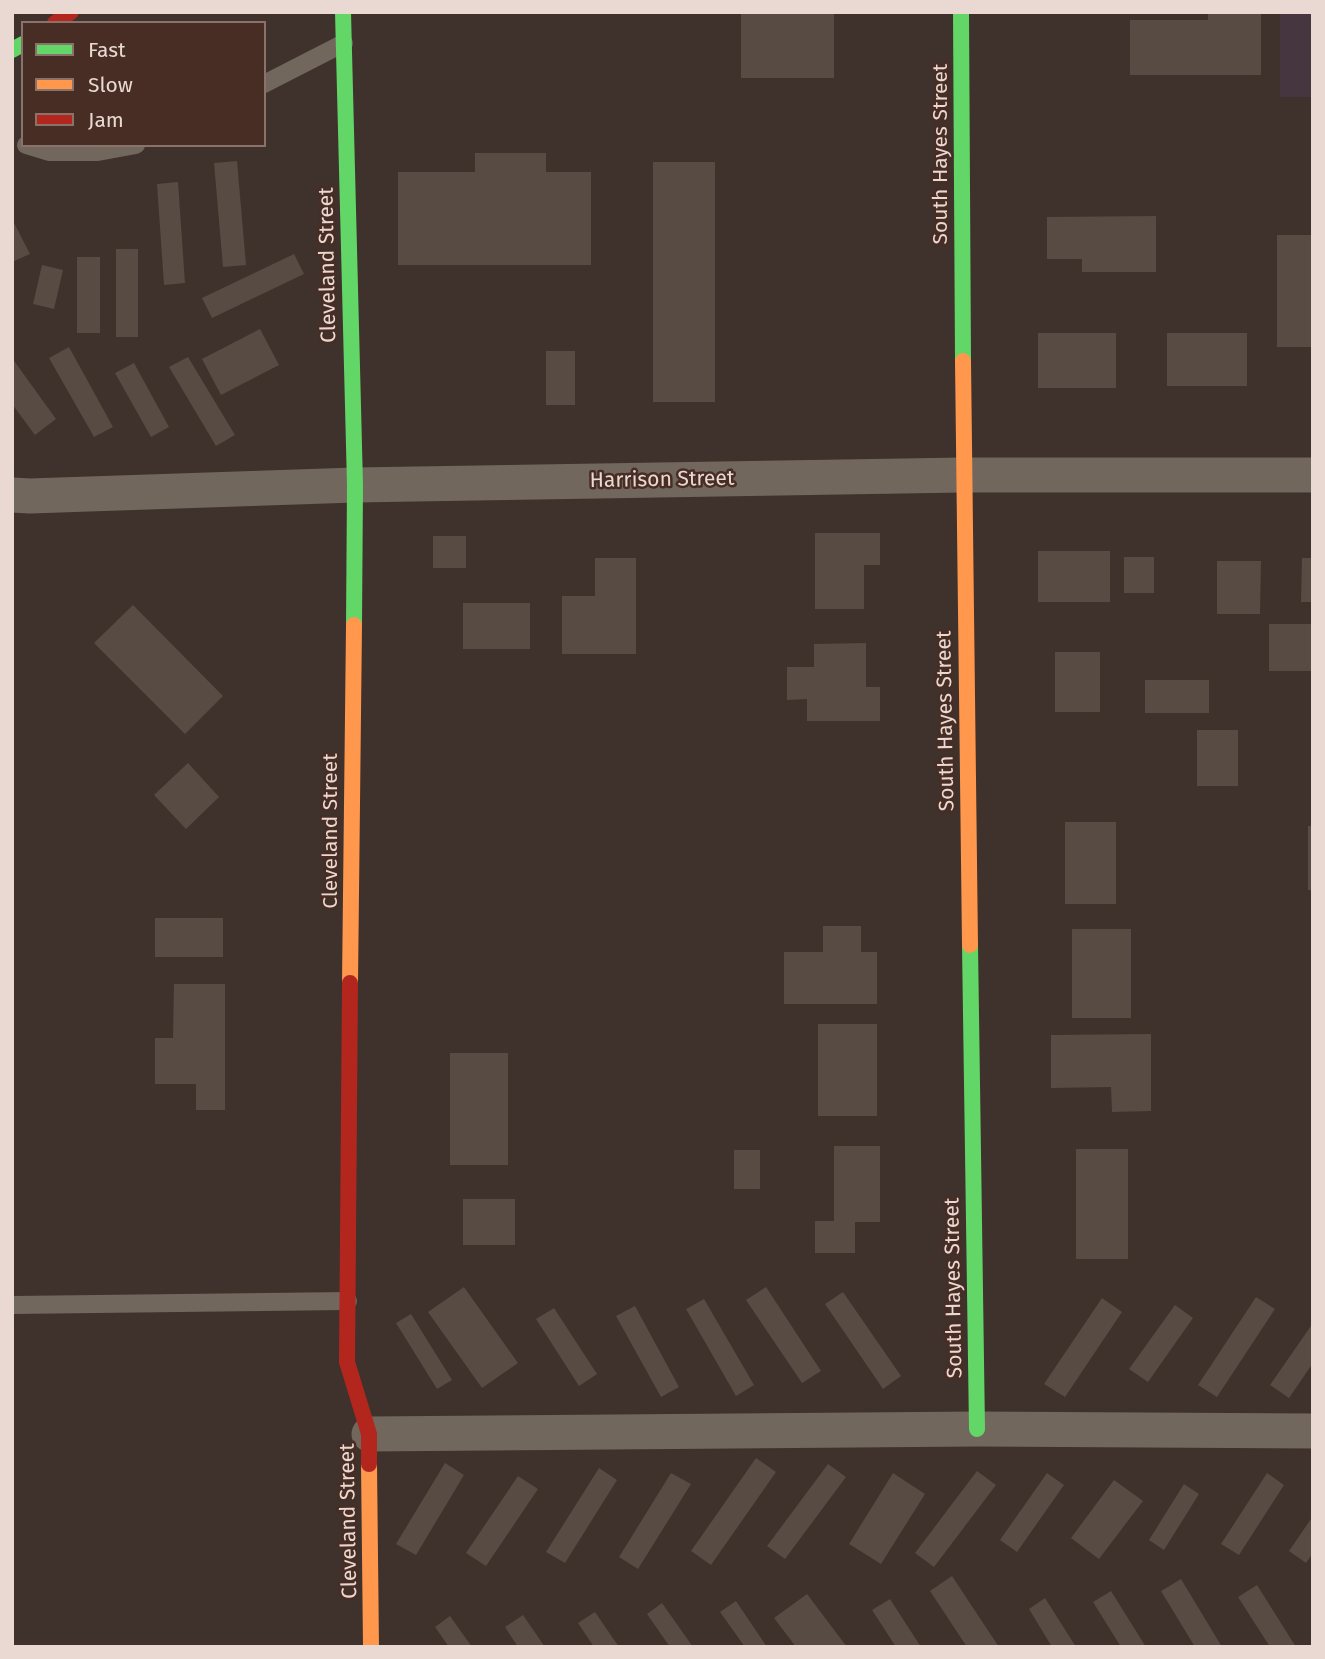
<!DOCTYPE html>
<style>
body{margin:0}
#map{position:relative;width:1325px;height:1659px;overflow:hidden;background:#3f312c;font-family:"Fira Sans",sans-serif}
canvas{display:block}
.frame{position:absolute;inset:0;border:14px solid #e9d9d2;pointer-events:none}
.legend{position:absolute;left:21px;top:21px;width:245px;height:126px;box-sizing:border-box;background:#472d24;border:2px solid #88726a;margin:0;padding:9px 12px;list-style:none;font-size:21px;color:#e9d9d2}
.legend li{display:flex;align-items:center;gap:14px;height:35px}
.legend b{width:35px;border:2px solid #88726a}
</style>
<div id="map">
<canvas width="1325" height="1659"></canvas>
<div class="frame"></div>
<ul class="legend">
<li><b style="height:9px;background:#63d668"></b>Fast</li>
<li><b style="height:9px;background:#ff974d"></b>Slow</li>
<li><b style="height:9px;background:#b3261e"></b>Jam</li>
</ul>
</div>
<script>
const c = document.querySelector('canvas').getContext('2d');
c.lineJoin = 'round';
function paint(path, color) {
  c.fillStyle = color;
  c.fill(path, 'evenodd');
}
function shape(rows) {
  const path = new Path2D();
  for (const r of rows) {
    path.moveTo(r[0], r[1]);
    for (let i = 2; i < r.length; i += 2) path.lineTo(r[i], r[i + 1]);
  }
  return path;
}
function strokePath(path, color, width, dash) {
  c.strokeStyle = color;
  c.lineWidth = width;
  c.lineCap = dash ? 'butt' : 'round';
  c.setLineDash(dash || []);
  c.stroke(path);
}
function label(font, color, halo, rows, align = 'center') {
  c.font = font + ' "Fira Sans",sans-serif';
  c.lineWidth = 5;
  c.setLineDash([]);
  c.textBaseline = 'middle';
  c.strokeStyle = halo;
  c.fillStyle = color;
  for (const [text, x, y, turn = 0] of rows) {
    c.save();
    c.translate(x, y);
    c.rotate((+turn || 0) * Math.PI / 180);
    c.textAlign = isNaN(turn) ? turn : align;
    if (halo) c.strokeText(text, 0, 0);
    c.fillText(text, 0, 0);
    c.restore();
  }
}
paint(shape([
 [1280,12,1313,12,1313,97,1280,97]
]), '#453640');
paint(shape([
 [741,12,834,12,834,78,741,78],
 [1208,12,1261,12,1261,75,1130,75,1130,20,1208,20],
 [475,153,546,153,546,172,591,172,591,265,398,265,398,172,475,172],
 [237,161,246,265,223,267,214,163],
 [653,162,715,162,715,402,653,402],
 [178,182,185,283,164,285,157,184],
 [1156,216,1156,272,1082,272,1082,259,1047,259,1047,217],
 [12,219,30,254,12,262],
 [1277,235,1313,235,1313,347,1277,347],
 [116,249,138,249,138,337,116,337],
 [294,254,304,274,212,318,202,298],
 [77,257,100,257,100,333,77,333],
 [42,265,63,270,54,309,33,304],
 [260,329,279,365,221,395,202,359],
 [1038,333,1116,333,1116,388,1038,388],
 [1167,333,1247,333,1247,386,1167,386],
 [69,347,113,427,94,437,49,358],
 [546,351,575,351,575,405,546,405],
 [188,357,235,435,216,446,169,367],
 [12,358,56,419,35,435,12,404],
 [134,363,169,427,151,437,115,373],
 [815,533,880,533,880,565,864,565,864,609,815,609],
 [433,536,466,536,466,568,433,568],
 [1038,551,1110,551,1110,602,1038,602],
 [1124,557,1154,557,1154,593,1124,593],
 [595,558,636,558,636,654,562,654,562,596,595,596],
 [1302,558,1313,558,1313,602,1301,602],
 [1217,561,1261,561,1260,614,1217,614],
 [463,603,530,603,530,649,463,649],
 [133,605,223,696,185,734,94,643],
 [1269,624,1313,624,1313,671,1269,671],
 [866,643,866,687,880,687,880,721,807,721,807,699,787,700,787,667,814,667,814,644],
 [1055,652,1100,652,1100,712,1055,712],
 [1145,680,1209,680,1209,713,1145,713],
 [1197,730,1238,730,1238,786,1197,786],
 [188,763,219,797,186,829,154,795],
 [1065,822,1116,822,1116,904,1065,904],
 [1308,826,1313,826,1313,890,1308,890],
 [155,918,223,918,223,957,155,957],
 [823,926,861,926,861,952,877,952,877,1004,784,1004,784,952,823,952],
 [1072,929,1131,929,1131,1018,1072,1018],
 [174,984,225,984,225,1110,196,1110,196,1084,155,1084,155,1038,173,1038],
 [818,1024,877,1024,877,1116,818,1116],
 [1151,1034,1151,1111,1112,1112,1111,1087,1051,1088,1051,1035],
 [450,1053,508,1053,508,1165,450,1165],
 [834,1146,880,1146,880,1222,855,1222,855,1253,815,1253,815,1221,834,1221],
 [1076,1149,1128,1149,1128,1259,1076,1259],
 [734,1150,760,1150,760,1189,734,1189],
 [463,1199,515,1199,515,1245,463,1245],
 [464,1287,518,1363,482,1388,428,1312],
 [766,1287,821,1371,802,1383,746,1300],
 [843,1292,901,1376,883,1389,825,1304],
 [1256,1297,1275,1309,1217,1397,1198,1385],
 [1102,1298,1122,1312,1065,1397,1044,1384],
 [704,1299,754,1385,736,1396,686,1309],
 [1175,1305,1193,1318,1148,1382,1129,1369],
 [635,1306,679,1387,661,1397,616,1316],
 [554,1308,597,1374,579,1386,536,1319],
 [411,1314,452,1380,437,1389,396,1323],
 [1313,1323,1313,1363,1289,1398,1270,1385],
 [756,1458,776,1472,711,1565,691,1551],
 [445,1463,464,1475,416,1555,396,1544],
 [828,1464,846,1477,785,1559,767,1546],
 [599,1468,617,1480,565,1563,546,1552],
 [977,1471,996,1485,934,1567,915,1553],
 [671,1473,691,1484,638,1569,619,1557],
 [893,1473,925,1494,881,1564,849,1544],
 [1047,1473,1064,1485,1017,1552,1000,1540],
 [1267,1473,1284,1485,1239,1555,1221,1544],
 [518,1476,538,1489,486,1566,466,1553],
 [1114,1480,1143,1501,1099,1559,1071,1538],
 [1184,1484,1199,1494,1164,1550,1149,1540],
 [1313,1516,1313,1553,1306,1563,1289,1551],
 [952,1576,999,1647,967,1647,930,1591],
 [1181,1579,1222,1647,1195,1647,1161,1591],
 [1257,1585,1296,1647,1270,1647,1238,1597],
 [1111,1591,1146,1647,1121,1647,1093,1602],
 [807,1594,847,1647,796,1647,774,1618],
 [1045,1598,1076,1647,1052,1647,1029,1609],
 [890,1599,921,1647,896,1647,872,1610],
 [736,1601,767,1647,745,1647,720,1612],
 [662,1603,693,1647,670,1647,647,1614],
 [595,1612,619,1647,594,1647,578,1623],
 [523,1615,545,1647,518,1647,505,1627],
 [450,1616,472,1647,449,1647,435,1627]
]), '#584b43');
strokePath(shape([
 [264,84,344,43],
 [26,145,49,152,98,152,136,145],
 [12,1305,348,1301]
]), '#71675d', 18);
strokePath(shape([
 [12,495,30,496,355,485,963,475,1313,475],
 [369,1434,977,1429,1313,1431]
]), '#71675d', 35);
strokePath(shape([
 [343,12,355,485,354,625],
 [961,12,963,361],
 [12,50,23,44],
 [970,945,977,1429]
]), '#63d668', 16);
strokePath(shape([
 [963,361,970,945],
 [350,983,354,625],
 [369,1464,371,1647]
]), '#ff974d', 16);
strokePath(shape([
 [55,23,71,12],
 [350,983,347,1362,369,1434,369,1464]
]), '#b3261e', 16);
label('21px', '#e9d9d2', '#472d24', [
 ["South Hayes Street",941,154,-90],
 ["Cleveland Street",328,265,-91],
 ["Harrison Street",662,480,-1],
 ["South Hayes Street",946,721,-91],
 ["Cleveland Street",331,831,-90],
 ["South Hayes Street",954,1288,-91],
 ["Cleveland Street",349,1521,-91]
]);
</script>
